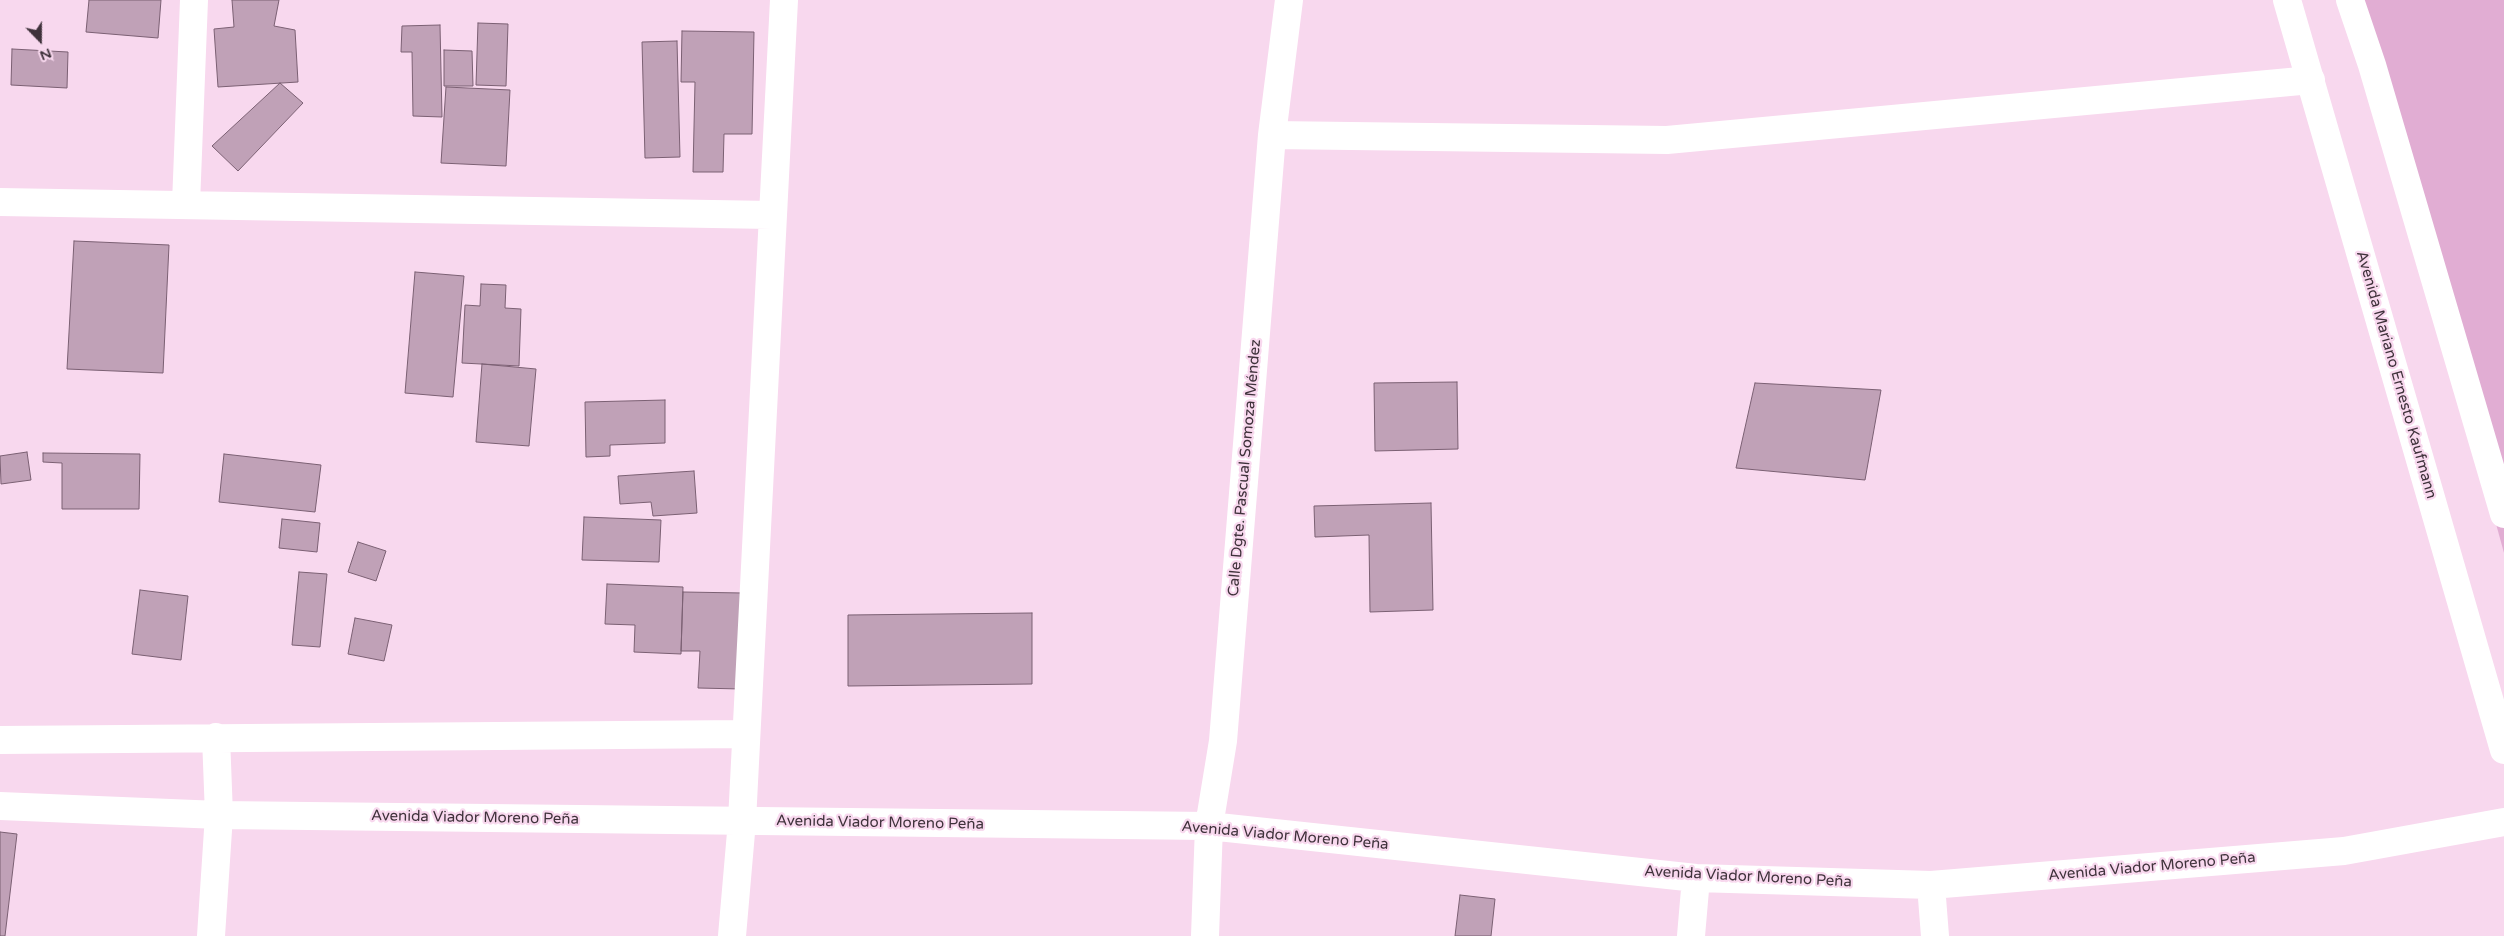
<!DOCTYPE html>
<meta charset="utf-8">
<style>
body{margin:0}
#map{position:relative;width:2504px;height:936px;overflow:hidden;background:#f8d8ee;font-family:"Varela Round",sans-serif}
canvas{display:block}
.north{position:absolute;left:15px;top:15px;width:50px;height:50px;-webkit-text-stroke:4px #f8d8ee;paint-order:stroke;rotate:158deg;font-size:14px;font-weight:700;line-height:20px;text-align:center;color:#3f323b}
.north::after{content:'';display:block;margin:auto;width:18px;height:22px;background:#3f323b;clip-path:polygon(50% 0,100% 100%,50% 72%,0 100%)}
</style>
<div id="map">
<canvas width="2504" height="936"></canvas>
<div class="north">N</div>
</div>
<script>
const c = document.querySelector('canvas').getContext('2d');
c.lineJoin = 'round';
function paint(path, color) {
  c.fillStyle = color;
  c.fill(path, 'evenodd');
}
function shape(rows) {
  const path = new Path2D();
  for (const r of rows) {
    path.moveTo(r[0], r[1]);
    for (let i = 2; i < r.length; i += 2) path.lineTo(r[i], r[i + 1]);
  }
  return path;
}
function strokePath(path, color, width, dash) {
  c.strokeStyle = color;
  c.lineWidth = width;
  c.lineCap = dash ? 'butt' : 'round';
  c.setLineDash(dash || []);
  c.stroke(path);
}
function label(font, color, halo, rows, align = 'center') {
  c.font = font + ' "Varela Round",sans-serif';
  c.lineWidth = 4.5;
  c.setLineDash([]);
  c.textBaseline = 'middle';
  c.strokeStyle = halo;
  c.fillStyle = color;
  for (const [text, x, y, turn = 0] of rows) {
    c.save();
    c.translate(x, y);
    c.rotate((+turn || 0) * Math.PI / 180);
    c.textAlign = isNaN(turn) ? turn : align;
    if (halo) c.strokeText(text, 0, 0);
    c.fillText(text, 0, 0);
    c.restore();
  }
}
paint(shape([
 [2352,0,2504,0,2504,553]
]), '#e1add3');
const building = shape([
 [89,0,161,0,158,38,86,32,89,0],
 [232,0,279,0,274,26,295,30,298,82,218,87,214,29,234,27,232,0],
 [478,23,508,24,506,86,476,85,478,23],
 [440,25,442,117,413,116,412,52,401,52,402,26,440,25],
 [682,31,754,32,752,134,724,134,723,172,693,172,695,82,681,82,682,31],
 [677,41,680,157,645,158,642,42,677,41],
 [12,49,68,52,67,88,11,85,12,49],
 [444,50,472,51,473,86,444,86,444,50],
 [280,83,303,103,238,171,212,146,280,83],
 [446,87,510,90,506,166,441,163,446,87],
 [74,241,169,245,163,373,67,369,74,241],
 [415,272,464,276,453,397,405,393,415,272],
 [481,284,506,285,505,308,521,309,519,366,462,363,465,305,480,306,481,284],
 [482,364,536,369,529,446,476,442,482,364],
 [1457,382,1458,449,1375,451,1374,383,1457,382],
 [1755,383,1881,390,1865,480,1736,468,1755,383],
 [665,400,665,443,610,445,610,456,586,457,585,402,665,400],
 [27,452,31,480,1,484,0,456,27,452],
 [43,453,140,454,139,509,62,509,62,463,43,462,43,453],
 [224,454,321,465,315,512,219,502,224,454],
 [694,471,697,513,653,516,651,502,620,504,618,476,694,471],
 [1431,503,1433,610,1370,612,1369,535,1315,537,1314,506,1431,503],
 [584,517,661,520,659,562,582,560,584,517],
 [282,519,320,523,317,552,279,548,282,519],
 [358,542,386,551,376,581,348,572,358,542],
 [299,572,327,574,320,647,292,645,299,572],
 [607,584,683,587,681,654,634,652,635,625,605,624,607,584],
 [140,590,188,596,181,660,132,654,140,590],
 [683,592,743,593,741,689,698,688,700,651,681,651,683,592],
 [1032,613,1032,684,848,686,848,615,1032,613],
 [355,618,392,625,384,661,348,654,355,618],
 [0,832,17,834,5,936,0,936,0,832],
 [1460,895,1495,899,1491,936,1455,936,1460,895]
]);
paint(building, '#c0a1b7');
strokePath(building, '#7b6073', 1);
strokePath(shape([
 [1272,135,1667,140,2311,80],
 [0,202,772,215],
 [186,204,194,0],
 [0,740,745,734],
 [0,806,219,815,1209,826,1696,878,1931,885,2344,851,2504,822],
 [1931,885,1935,936],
 [211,936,219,815,216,737],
 [732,936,742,821,784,0],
 [1205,936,1209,826,1223,741,1272,135,1289,0],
 [1691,936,1696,878]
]), '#fff', 28);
strokePath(shape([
 [2287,0,2504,750],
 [2350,0,2372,65,2504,514]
]), '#fff', 28);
label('15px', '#3f323b', '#f8d8ee', [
 ["Avenida Mariano Ernesto Kaufmann",2396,375,74],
 ["Calle Dgte. Pascual Somoza Méndez",1245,468,-85],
 ["Avenida Viador Moreno Peña",475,818,1],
 ["Avenida Viador Moreno Peña",880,823,1],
 ["Avenida Viador Moreno Peña",1285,836,5],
 ["Avenida Viador Moreno Peña",2152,867,-5],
 ["Avenida Viador Moreno Peña",1748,877,3]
]);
</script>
